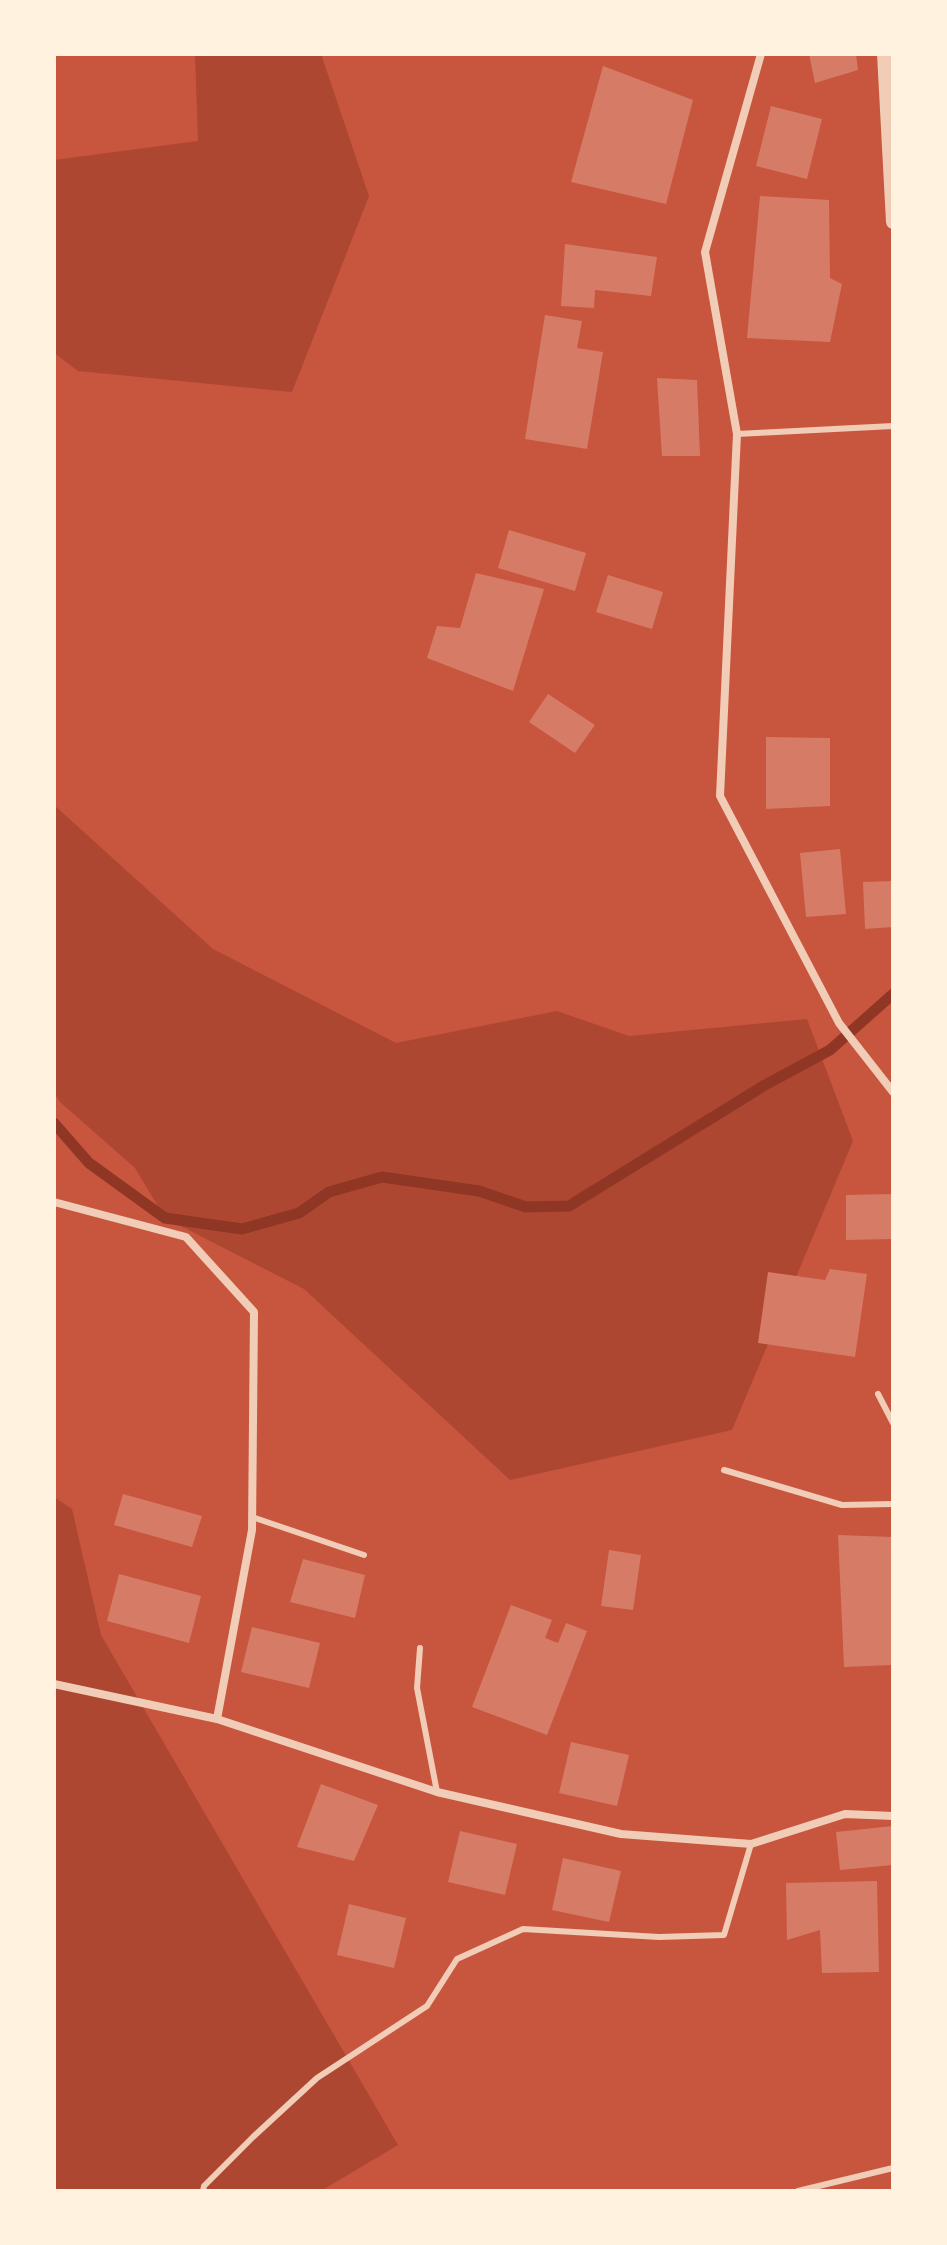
<!DOCTYPE html>
<style>
body{margin:0}
#map{position:relative;width:947px;height:2245px;overflow:hidden;background:#c8553d;font-family:Ubuntu,sans-serif}
canvas{display:block}
.frame{position:absolute;inset:0;border:56px solid #fff3e0;pointer-events:none}
</style>
<div id="map">
<canvas width="947" height="2245"></canvas>
<div class="frame"></div>
</div>
<script>
const c = document.querySelector('canvas').getContext('2d');
c.lineJoin = 'round';
function paint(path, color) {
  c.fillStyle = color;
  c.fill(path, 'evenodd');
}
function shape(rows) {
  const path = new Path2D();
  for (const r of rows) {
    path.moveTo(r[0], r[1]);
    for (let i = 2; i < r.length; i += 2) path.lineTo(r[i], r[i + 1]);
  }
  return path;
}
function strokePath(path, color, width, dash) {
  c.strokeStyle = color;
  c.lineWidth = width;
  c.lineCap = dash ? 'butt' : 'round';
  c.setLineDash(dash || []);
  c.stroke(path);
}
paint(shape([
 [195,54,321,54,369,196,292,392,78,371,54,353,54,160,198,141],
 [54,805,213,949,396,1043,557,1011,629,1036,807,1019,853,1141,732,1430,510,1480,304,1289,165,1218,135,1168,60,1102,54,1092],
 [54,1497,72,1509,101,1635,398,2145,321,2191,54,2191]
]), '#ae4732');
strokePath(shape([
 [54,1123,89,1163,165,1218,242,1229,299,1213,329,1192,382,1177,479,1191,526,1207,569,1206,765,1085,830,1050,893,994]
]), '#8f3625', 11);
paint(shape([
 [809,54,856,54,858,70,815,83],
 [603,66,693,100,666,204,571,182],
 [771,106,822,119,807,179,756,166],
 [760,196,829,200,830,278,842,284,830,342,747,338],
 [565,244,657,257,651,296,595,290,594,308,561,306],
 [545,315,582,321,577,348,603,352,587,449,525,439],
 [657,378,697,380,700,456,662,456],
 [509,530,586,553,575,591,498,568],
 [476,573,544,589,513,691,427,658,437,626,460,628],
 [608,575,663,592,652,629,596,612],
 [548,694,595,725,575,753,529,722],
 [766,737,830,738,830,806,766,809],
 [840,849,846,914,806,917,800,853],
 [893,881,893,927,865,929,863,882],
 [893,1194,893,1239,846,1240,846,1195],
 [830,1269,867,1274,855,1357,758,1343,768,1272,825,1280],
 [123,1494,202,1516,192,1547,114,1525],
 [838,1535,893,1537,893,1665,844,1667],
 [609,1550,641,1555,633,1610,601,1606],
 [303,1559,365,1575,355,1618,290,1602],
 [119,1574,201,1596,189,1643,107,1621],
 [511,1605,552,1620,545,1638,558,1643,566,1623,587,1631,547,1735,472,1707],
 [252,1627,320,1643,309,1688,241,1672],
 [571,1742,629,1755,617,1806,559,1793],
 [321,1784,378,1805,354,1861,297,1847],
 [893,1826,893,1865,840,1870,836,1832],
 [460,1831,517,1844,505,1895,448,1882],
 [563,1858,621,1871,609,1922,552,1910],
 [877,1881,879,1972,822,1973,820,1930,787,1940,786,1883],
 [349,1904,406,1918,394,1968,337,1955]
]), '#d67c66');
strokePath(shape([
 [737,434,893,426],
 [878,1394,893,1423],
 [724,1470,842,1505,893,1504],
 [252,1517,364,1555],
 [420,1648,417,1688,437,1792],
 [203,2191,204,2186,253,2137,317,2078,427,2006,457,1959,523,1929,659,1937,724,1935,751,1844],
 [798,2191,893,2168]
]), '#f1ccb7', 6);
strokePath(shape([
 [761,54,705,252,737,434,720,796,839,1023,893,1092],
 [54,1202,186,1237,254,1312,252,1530,217,1719],
 [54,1684,217,1719,437,1792,621,1834,751,1844,845,1814,893,1816]
]), '#f1ccb7', 8);
strokePath(shape([
 [884,54,893,222]
]), '#f1ccb7', 14);
</script>
